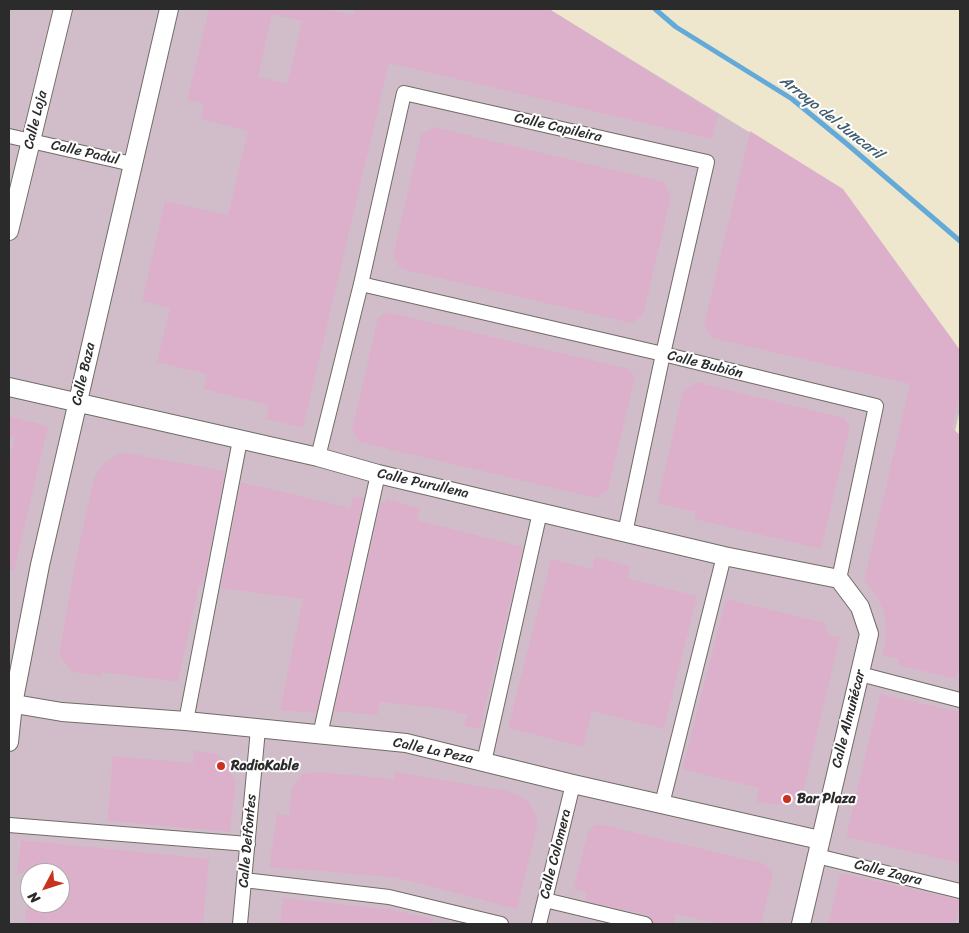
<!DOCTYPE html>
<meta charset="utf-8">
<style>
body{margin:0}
#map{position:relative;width:969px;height:933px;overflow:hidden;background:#efe7cd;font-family:Sriracha,sans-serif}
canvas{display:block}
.frame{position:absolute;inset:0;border:10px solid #2b2b2b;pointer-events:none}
.north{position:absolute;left:20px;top:863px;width:50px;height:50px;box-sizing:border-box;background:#fff;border:1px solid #aaa;border-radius:50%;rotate:230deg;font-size:14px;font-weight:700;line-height:20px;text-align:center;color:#2b2b2b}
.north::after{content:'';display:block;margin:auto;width:18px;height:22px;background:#c8321e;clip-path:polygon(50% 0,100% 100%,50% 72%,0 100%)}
</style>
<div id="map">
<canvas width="969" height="933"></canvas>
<div class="frame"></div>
<div class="north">N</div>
</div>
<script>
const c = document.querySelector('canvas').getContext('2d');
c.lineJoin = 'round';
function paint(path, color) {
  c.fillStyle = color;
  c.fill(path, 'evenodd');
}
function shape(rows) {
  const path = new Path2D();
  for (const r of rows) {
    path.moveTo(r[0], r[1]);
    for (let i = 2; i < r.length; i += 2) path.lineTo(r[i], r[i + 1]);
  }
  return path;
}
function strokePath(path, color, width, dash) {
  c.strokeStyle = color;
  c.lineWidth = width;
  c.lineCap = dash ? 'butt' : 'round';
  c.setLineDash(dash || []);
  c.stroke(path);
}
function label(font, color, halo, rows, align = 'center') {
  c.font = font + ' Sriracha,sans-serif';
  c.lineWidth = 4;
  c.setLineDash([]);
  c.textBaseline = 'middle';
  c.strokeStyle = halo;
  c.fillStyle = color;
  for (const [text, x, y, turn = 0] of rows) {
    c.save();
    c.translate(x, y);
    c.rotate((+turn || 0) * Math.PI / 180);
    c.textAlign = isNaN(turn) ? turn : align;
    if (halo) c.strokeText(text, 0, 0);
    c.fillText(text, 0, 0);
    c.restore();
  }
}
paint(shape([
 [9,9,549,9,840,188,960,353,960,409,955,431,960,435,960,924,9,924],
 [30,873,60,873,60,903,30,903]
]), '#d1bdc9');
strokePath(shape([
 [655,9,676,27,792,99,847,144,960,241]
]), '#63aad9', 5);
paint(shape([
 [209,9,327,9,353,15,355,9,549,9,718,115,712,139,389,63,303,428,266,419,269,405,203,389,207,374,157,362,170,308,142,301,165,201,228,215,248,131,201,119,204,104,187,100],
 [272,14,302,21,287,84,258,77],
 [434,127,664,182,671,197,643,315,631,323,401,269,393,256,415,161,421,135],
 [750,131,843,189,960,350,960,392,952,428,960,435,960,662,956,679,897,665,899,659,882,655,885,643,886,630,884,612,876,595,864,580,910,384,712,338,704,325],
 [387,312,629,369,635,377,608,490,596,498,359,442,352,430,378,317],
 [696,382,844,418,850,427,821,549,694,519,695,512,657,503,683,391],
 [9,416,48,426,14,571,9,570,9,463,15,437,9,436],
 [127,453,225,471,203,585,199,585,178,682,101,672,101,676,72,672,59,655,76,559,94,478,99,469,105,463,116,455],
 [241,482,350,508,353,496,364,498,316,713,280,710,303,599,221,588],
 [386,499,420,508,417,520,523,547,480,729,464,726,467,715,438,708,380,702,377,715,334,711,381,502,385,503],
 [595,557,630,566,627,578,697,596,664,729,592,711,583,747,508,728,551,559,592,569],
 [726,599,825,623,828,635,840,637,802,796,790,803,775,805,756,801,759,788,697,773,682,769],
 [880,694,960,712,960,863,846,837],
 [194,751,214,753,225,760,229,766,236,783,230,832,107,821,113,756,193,763],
 [320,772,394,779,395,772,507,791,518,795,528,801,537,817,537,827,517,909,398,878,323,871,269,868,277,814,289,816,292,787,303,774],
 [595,825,606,825,632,832,765,864,773,874,761,924,720,924,675,914,674,924,654,924,651,918,647,915,585,901,587,892,573,889,588,832],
 [21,840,209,859,203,924,25,924,27,903,60,903,60,873,17,873],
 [840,873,960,900,955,924,828,924],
 [283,898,395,910,433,919,432,924,280,924]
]), '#dcb0cb');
const minor = shape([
 [9,136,132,164],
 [361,284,663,354,876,406,839,579],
 [318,457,361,284,404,93,707,162,663,354,625,533],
 [860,674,960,700],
 [186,721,240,440],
 [320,735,378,474],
 [484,762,540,512],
 [662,804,724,556],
 [9,825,248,844],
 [817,856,960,891],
 [244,880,389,897,501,924],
 [545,900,645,924],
 [240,924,258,729],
 [539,924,573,784]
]);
const tertiary = shape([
 [9,231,63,9],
 [9,387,318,457,378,474,724,556,839,579,860,607,869,634,801,924],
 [9,703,62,712,186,721,406,743,573,784,820,840],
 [9,742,13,704,40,565,169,9]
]);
strokePath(minor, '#706d64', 16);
strokePath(tertiary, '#706d64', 20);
strokePath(minor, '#fff', 14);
strokePath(tertiary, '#fff', 18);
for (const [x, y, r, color] of [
 [221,766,5,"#c8321e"],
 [787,799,5,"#c8321e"]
]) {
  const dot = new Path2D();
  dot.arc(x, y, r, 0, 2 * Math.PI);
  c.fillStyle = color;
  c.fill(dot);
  strokePath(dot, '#fff', 2);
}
label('14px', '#2b2b2b', '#fff', [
 ["Calle Loja",36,120,-76],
 ["Calle Capileira",558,128,13],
 ["Calle Padul",85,153,13],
 ["Calle Bubión",705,365,14],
 ["Calle Baza",84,374,-77],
 ["Calle Purullena",423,484,13],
 ["Calle Almuñécar",849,719,-76],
 ["Calle La Peza",433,751,12],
 ["Calle Deifontes",248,841,-85],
 ["Calle Colomera",556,854,-76],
 ["Calle Zagra",888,873,14]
]);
label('bold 14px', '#2b2b2b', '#fff', [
 ["RadioKable",231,766],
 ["Bar Plaza",797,799]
], 'left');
label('italic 15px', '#415e71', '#fff', [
 ["Arroyo del Juncaril",831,118,38]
]);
</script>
